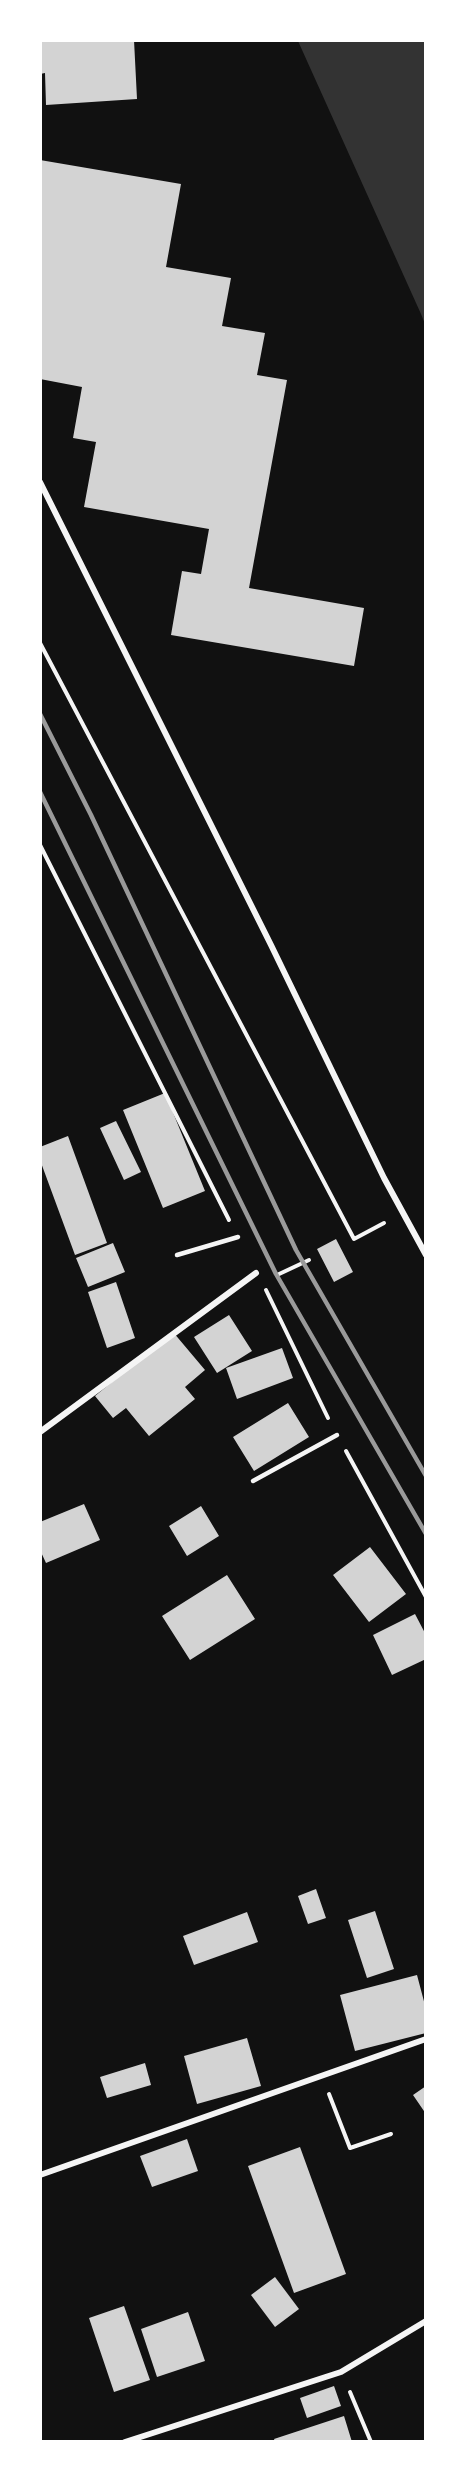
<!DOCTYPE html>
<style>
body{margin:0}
#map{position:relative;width:466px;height:2482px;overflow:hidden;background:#111;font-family:"IBM Plex Sans",sans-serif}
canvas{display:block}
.frame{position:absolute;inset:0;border:42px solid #fff;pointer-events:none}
</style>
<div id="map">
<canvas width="466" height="2482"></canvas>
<div class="frame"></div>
</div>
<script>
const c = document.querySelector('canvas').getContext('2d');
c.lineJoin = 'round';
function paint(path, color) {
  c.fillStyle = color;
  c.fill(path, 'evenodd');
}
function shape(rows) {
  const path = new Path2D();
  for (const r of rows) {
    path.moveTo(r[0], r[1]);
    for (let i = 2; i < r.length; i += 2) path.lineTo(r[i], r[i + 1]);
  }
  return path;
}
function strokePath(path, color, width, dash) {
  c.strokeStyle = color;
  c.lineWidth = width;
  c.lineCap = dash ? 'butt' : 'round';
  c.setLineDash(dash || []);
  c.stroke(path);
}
paint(shape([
 [298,41,425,41,425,324,421,314]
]), '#333');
paint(shape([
 [40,40,134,40,137,99,46,105,45,73,40,74],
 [40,160,181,184,166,267,231,278,222,326,265,333,257,375,287,380,249,588,364,608,354,666,171,635,182,571,201,574,209,529,84,507,96,442,73,438,82,387,40,379],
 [165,1093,205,1191,163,1208,123,1110],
 [116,1121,141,1172,124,1180,100,1128],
 [68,1136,107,1243,75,1255,40,1160,40,1147],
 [336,1239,353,1272,334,1282,317,1249],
 [113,1243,125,1272,88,1287,76,1258],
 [116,1282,135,1338,107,1348,88,1292],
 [229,1315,252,1351,217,1373,194,1337],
 [173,1332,205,1370,185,1387,195,1399,149,1436,126,1408,113,1418,95,1396],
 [282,1348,293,1378,237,1399,226,1368],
 [288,1403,309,1437,254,1471,233,1437],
 [84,1504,100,1540,46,1563,40,1550,40,1522],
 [201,1506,219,1536,187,1556,169,1526],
 [370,1547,406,1594,369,1622,333,1575],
 [227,1575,255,1619,190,1660,162,1616],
 [415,1614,426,1635,426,1659,392,1675,373,1635],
 [316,1889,326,1918,308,1924,298,1896],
 [375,1911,394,1969,367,1978,348,1920],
 [247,1912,258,1942,194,1965,183,1936],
 [417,1975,426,2009,426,2033,355,2051,340,1995],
 [247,2038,261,2086,197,2104,184,2056],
 [145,2063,151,2085,107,2098,100,2077],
 [426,2086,426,2114,413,2095],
 [187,2139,198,2171,152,2187,140,2156],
 [300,2147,346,2274,294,2293,248,2166],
 [275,2277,299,2309,275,2327,251,2295],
 [124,2306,150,2380,114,2392,89,2318],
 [188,2312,205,2361,157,2377,141,2329],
 [334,2386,341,2406,307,2418,300,2398],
 [344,2416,352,2442,275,2442,274,2439]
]), '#d3d3d3');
strokePath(shape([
 [40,643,354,1239,384,1223],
 [40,845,229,1220],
 [277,1275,309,1260],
 [266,1290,328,1418],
 [346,1451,426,1597],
 [329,2094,350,2148,391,2134],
 [350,2392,371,2442]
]), '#f5f5f5', 4);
strokePath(shape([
 [177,1255,238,1237],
 [253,1481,337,1435]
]), '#f5f5f5', 4.5);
strokePath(shape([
 [40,482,271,945,384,1178,426,1255],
 [40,1432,256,1273],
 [40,2175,426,2039],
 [125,2442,341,2372,426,2321]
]), '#f5f5f5', 6);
strokePath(shape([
 [40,714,91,815,296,1250,426,1476],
 [40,792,276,1274,426,1534]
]), '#9a9a9a', 4.5);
</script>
